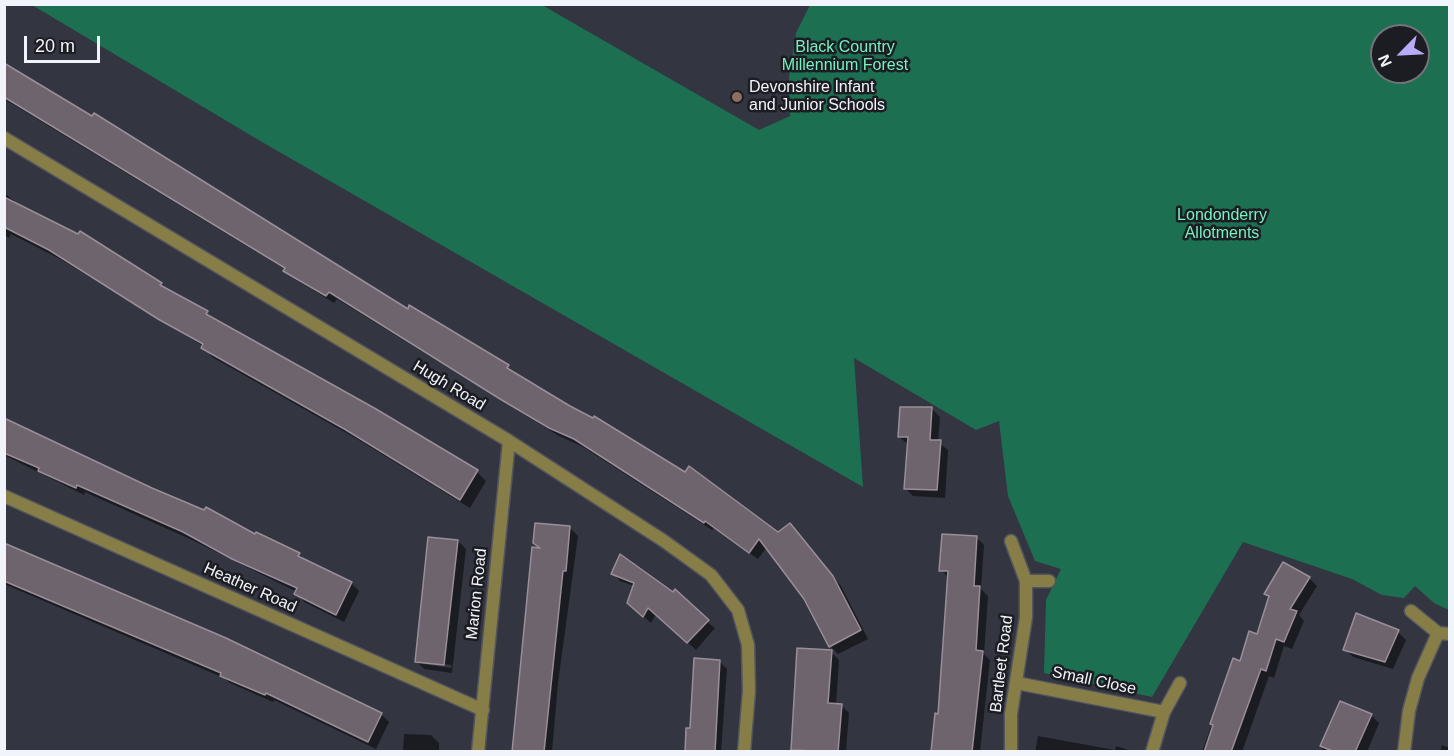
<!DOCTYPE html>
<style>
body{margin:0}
#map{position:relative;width:1454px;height:756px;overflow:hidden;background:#333540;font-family:Arial,sans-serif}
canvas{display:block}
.frame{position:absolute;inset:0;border:6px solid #f2f4fb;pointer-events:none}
.north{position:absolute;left:1370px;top:24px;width:60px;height:60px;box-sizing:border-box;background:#1c1d22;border:2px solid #727379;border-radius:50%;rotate:246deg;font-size:16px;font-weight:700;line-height:24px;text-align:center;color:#f2f4fb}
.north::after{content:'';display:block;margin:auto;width:21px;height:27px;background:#b6acf8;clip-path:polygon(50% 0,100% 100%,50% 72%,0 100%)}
.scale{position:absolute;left:24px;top:36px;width:76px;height:27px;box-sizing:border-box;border:3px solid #f2f4fb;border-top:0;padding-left:8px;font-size:18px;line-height:21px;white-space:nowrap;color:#f2f4fb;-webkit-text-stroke:4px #1c1d22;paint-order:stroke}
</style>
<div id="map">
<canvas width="1454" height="756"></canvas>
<div class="frame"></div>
<div class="north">N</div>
<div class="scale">20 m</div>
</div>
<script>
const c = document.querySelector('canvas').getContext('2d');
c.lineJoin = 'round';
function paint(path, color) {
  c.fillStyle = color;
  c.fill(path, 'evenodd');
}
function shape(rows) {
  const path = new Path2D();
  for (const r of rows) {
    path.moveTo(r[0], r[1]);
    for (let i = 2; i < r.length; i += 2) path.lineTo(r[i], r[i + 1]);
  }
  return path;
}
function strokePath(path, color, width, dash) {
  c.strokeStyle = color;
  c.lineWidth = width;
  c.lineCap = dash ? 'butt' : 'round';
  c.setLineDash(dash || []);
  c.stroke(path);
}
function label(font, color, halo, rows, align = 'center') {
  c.font = font + ' Arial,sans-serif';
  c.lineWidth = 5;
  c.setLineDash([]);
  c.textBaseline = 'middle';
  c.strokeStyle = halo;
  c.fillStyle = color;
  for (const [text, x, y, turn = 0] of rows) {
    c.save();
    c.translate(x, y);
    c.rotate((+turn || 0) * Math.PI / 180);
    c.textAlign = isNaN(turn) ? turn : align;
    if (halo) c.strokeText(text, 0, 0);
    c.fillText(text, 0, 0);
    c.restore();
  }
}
paint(shape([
 [32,5,542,5,759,130,790,116,789,77,796,33,810,5,1449,5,1449,610,1434,603,1415,586,1404,598,1382,595,1352,579,1243,542,1152,697,1044,673,1046,600,1061,569,1035,561,1008,496,999,421,976,430,854,358,863,487,262,142],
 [1382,36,1418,36,1418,72,1382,72]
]), '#1d6f52');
paint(shape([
 [4,65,408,311,410,307,508,367,517,375,778,534,790,525,841,586,868,639,838,654,830,646,806,598,767,547,758,559,714,528,712,530,583,447,559,436,510,406,337,299,334,303,293,278,286,270,4,99],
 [4,193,25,209,79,236,80,233,167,291,207,313,215,321,477,472,486,481,470,508,357,439,212,357,203,346,60,259,11,234,9,238,4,235],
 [932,409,940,417,938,442,948,450,945,498,913,496,905,488,909,445,899,437],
 [4,420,299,554,307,562,351,583,359,591,344,622,304,602,297,592,192,540,85,492,84,495,4,455],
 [570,528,578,536,558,683,552,752,514,752,541,549,534,543],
 [976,537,984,545,981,589,988,596,984,654,990,660,980,752,933,752,939,715,949,578,941,570],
 [458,541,466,549,452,673,424,669,416,661],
 [423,661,452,665,451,668,423,664],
 [4,545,381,714,389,722,376,749,274,700,273,702,230,683,224,678,4,584],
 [620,556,715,628,696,650,656,614,651,623,637,611,634,586,620,581,613,573],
 [1309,578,1317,586,1299,615,1304,621,1292,649,1284,646,1274,678,1269,676,1242,752,1202,752,1234,660,1241,663,1258,636,1270,598,1266,594],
 [1398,632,1406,640,1393,669,1353,657,1345,649],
 [799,649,831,652,839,660,836,705,841,705,849,713,846,752,791,752],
 [719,661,727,669,721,752,685,752,691,729],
 [1340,703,1371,715,1379,723,1367,752,1323,752,1322,746],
 [404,734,431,735,439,743,439,752,403,752],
 [1038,736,1115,750,1116,746,1135,752,1035,752],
 [1442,745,1450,748,1450,752,1440,752]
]), '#0007');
const building = shape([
 [4,63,92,116,94,113,408,309,409,305,509,365,507,368,570,406,593,418,594,416,685,472,689,466,778,532,790,523,833,576,861,630,829,647,804,599,759,539,749,553,705,521,704,523,574,439,549,428,500,399,329,292,326,296,283,271,285,268,4,97,4,63],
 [4,197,78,234,80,231,162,283,160,285,208,311,206,314,376,409,478,470,460,500,346,430,201,348,203,344,158,319,49,250,4,227,4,197],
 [900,407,932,407,930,440,941,440,937,490,904,489,908,437,898,437,900,407],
 [4,418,152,488,204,510,206,507,255,534,256,532,300,553,298,556,352,582,336,615,294,594,297,588,232,559,183,532,77,485,76,488,38,471,39,468,4,453,4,418],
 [535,523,570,526,566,571,563,571,544,752,512,752,532,547,540,548,533,543,535,523],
 [942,534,977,536,974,586,980,586,976,650,983,651,972,752,931,752,935,713,938,714,948,571,939,571,942,534],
 [428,537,458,540,444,665,415,662,428,537],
 [4,543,226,638,382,713,368,742,266,693,265,695,220,676,221,673,4,581,4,543],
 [620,554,673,592,675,589,709,620,687,643,648,608,643,617,627,603,634,583,611,574,620,554],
 [1283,562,1310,577,1290,609,1297,611,1284,642,1276,639,1266,671,1261,669,1231,752,1204,752,1213,725,1210,724,1233,658,1240,661,1249,631,1257,634,1269,596,1264,594,1283,562],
 [1356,613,1399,630,1385,662,1343,650,1356,613],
 [797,648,832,650,828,703,842,704,838,752,791,750,797,648],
 [694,658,720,660,715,752,685,752,686,728,690,728,694,658],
 [1340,701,1372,714,1355,752,1335,752,1320,746,1340,701]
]);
paint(building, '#6e646e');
strokePath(building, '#998e99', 1.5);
const minor = shape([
 [4,138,509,441,664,541,711,575,738,610,748,645,749,691,744,752],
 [4,496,483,710],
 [1026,581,1049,581],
 [1411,611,1438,633,1450,634],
 [1017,683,1164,712],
 [478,752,509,441],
 [1011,752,1011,714,1026,617,1026,581,1011,541],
 [1152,752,1164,712,1180,683],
 [1404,752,1409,711,1418,678,1438,633]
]);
strokePath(minor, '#52545e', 15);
strokePath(minor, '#867d47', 12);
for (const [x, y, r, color] of [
 [737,97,6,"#8d6e63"]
]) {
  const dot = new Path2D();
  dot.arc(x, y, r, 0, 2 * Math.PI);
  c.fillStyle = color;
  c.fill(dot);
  strokePath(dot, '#1c1d22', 2);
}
label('16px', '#75f2bf', '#1c1d22', [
 ["Black Country",845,48],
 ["Millennium Forest",845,66],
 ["Londonderry",1222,216],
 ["Allotments",1222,234]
]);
label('16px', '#f2f4fb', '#1c1d22', [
 ["Devonshire Infant",749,88],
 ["and Junior Schools",749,106]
], 'left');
label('16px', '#f2f4fb', '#1c1d22', [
 ["Hugh Road",449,386,31],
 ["Heather Road",250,588,24],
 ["Marion Road",477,594,-84],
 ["Bartleet Road",1002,664,-83],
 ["Small Close",1094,681,12]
]);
</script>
